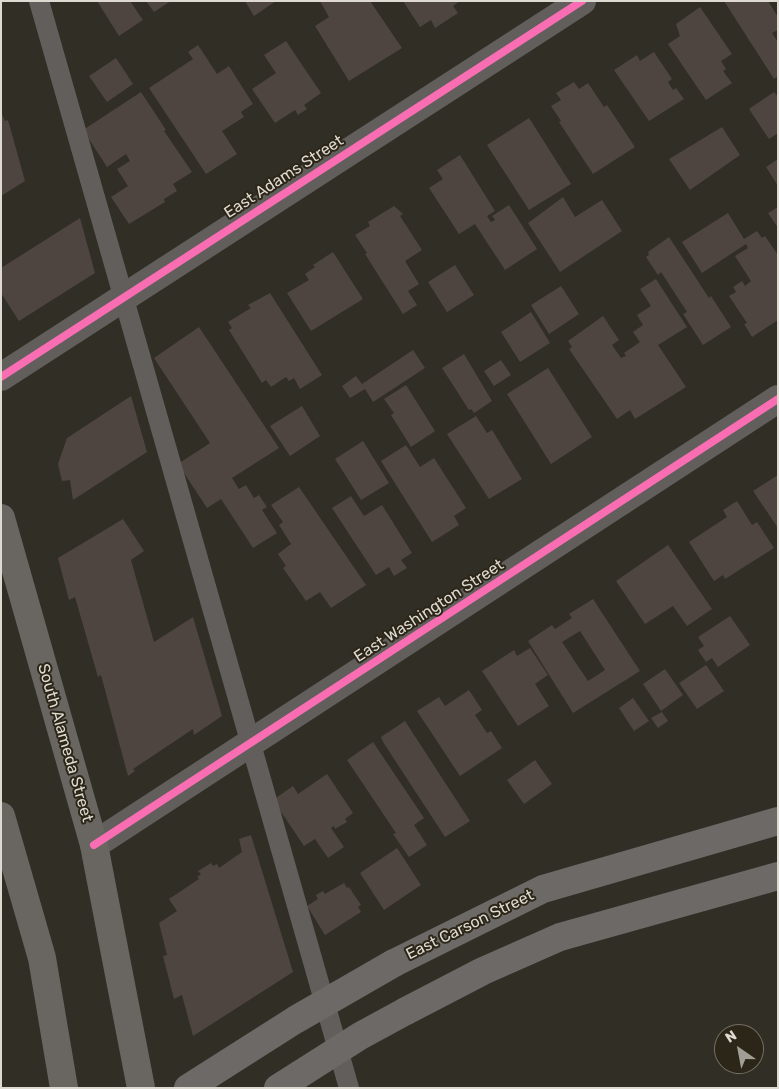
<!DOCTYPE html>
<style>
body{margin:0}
#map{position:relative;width:779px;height:1089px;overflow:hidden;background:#312e26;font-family:Rubik,sans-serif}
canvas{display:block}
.frame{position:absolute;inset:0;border:2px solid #dedad1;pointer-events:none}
.north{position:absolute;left:714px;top:1024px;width:50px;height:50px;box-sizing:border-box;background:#2c2618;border:1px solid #736e62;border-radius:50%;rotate:327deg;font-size:14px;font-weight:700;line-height:20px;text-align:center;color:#dedad1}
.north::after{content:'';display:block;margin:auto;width:18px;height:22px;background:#a19e95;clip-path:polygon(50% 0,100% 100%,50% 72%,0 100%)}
</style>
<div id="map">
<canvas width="779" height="1089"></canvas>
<div class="frame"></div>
<div class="north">N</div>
</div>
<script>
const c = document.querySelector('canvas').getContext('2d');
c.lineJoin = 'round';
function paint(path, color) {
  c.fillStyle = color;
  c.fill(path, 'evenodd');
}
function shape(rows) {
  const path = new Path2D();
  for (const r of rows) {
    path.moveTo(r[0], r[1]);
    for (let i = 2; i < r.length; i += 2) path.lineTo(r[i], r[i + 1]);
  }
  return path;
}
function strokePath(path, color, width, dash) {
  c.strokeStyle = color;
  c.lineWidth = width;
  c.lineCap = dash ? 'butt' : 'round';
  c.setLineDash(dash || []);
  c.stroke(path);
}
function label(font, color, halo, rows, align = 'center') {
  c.font = font + ' Rubik,sans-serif';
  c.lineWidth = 4;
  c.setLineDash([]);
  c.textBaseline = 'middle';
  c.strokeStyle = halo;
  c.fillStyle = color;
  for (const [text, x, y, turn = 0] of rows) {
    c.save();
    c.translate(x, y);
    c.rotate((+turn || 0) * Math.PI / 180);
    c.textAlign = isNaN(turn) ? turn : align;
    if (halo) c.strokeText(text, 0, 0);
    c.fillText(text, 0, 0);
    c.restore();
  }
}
paint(shape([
 [97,1,130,1,143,20,119,36],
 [146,1,171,1,154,12],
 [245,1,276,1,254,16],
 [320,1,370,1,402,48,349,81,315,26,329,17],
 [403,1,460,1,453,6,458,13,435,28,431,20,420,27],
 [724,1,768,1,778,17,778,30,772,33,778,42,778,76,774,79],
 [700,7,732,54,721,61,726,69,723,71,732,83,706,100,668,44,680,36,676,24],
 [286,41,321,93,304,105,307,109,298,115,295,110,275,123,252,89,276,73,264,55],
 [198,45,217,74,229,66,253,104,241,112,244,117,222,131,237,154,206,174,149,88,193,59,188,52],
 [654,52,672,79,668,82,673,90,676,88,684,99,649,121,614,70,637,55,640,61],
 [116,58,133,84,107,102,89,76],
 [574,82,579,89,588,83,604,107,607,105,635,147,593,174,559,122,561,121,551,106,561,100,556,93],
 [141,92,166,130,164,131,192,172,173,184,177,191,164,199,165,202,129,224,111,197,128,186,117,169,130,161,126,154,107,167,83,130],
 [774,92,778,97,778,133,769,139,749,109],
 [1,112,5,121,8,120,25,181,1,196],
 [529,118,571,184,529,210,487,145],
 [722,127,740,155,690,190,669,159],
 [460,155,495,211,487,216,491,222,495,220,492,216,509,205,537,249,505,270,475,224,459,234,429,188,443,179,437,170],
 [778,159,778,186,766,167],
 [563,197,575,217,602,200,622,231,560,272,528,223],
 [394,206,403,214,400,216,422,250,405,261,419,284,408,291,417,305,403,314,365,254,367,253,355,235,370,226,368,222],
 [778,207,778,228,768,213],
 [728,213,744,239,757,231,762,238,765,236,778,255,778,320,752,337,744,324,747,323,729,296,736,292,733,287,742,281,745,286,751,281,735,256,748,248,746,244,702,273,682,242],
 [80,218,95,273,19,321,1,293,1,268],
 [669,237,709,298,711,296,731,327,703,345,683,314,687,312,661,272,658,275,646,257,649,255,648,252],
 [333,252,363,299,311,331,287,293,309,280,305,274,315,267,313,265],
 [455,265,474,295,447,312,428,282],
 [656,279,687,327,658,345,686,387,635,419,630,410,617,419,569,349,572,347,568,341,603,316,619,340,612,345,621,358,626,356,624,353,640,342,633,332,643,325,637,315,651,306,640,289],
 [561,286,579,314,549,334,531,305],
 [270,293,322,375,300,389,294,378,289,381,286,377,271,387,266,380,262,383,229,330,232,328,228,322,251,308,248,305],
 [531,312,550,343,520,362,501,332],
 [199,327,279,448,232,478,239,489,246,485,254,498,259,495,267,507,262,510,277,533,253,548,221,499,207,508,178,464,210,443,154,358],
 [413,350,425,368,373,402,365,389,350,398,342,386,356,376,362,384],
 [464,354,492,401,474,413,471,409,469,410,442,368],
 [501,360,511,375,494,386,484,371],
 [548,368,592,437,551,464,507,394],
 [406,385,435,431,411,447,391,415,394,413,384,399],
 [131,396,147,452,73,500,70,480,62,481,58,464,67,438],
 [302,406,320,436,290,456,270,426],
 [476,416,487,433,492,430,522,479,489,499,447,434],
 [363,441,389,483,361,500,335,459],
 [406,445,420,467,434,458,466,508,454,516,459,525,432,542,381,461],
 [778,475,778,528,753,491],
 [299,487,366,585,331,608,320,592,306,601,283,568,286,566,278,554,291,544,279,525,283,522,271,505],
 [351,496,364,516,382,505,412,553,401,560,407,568,394,576,389,567,376,575,332,508],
 [737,501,752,525,757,522,774,548,725,579,723,575,714,581,689,542,727,517,723,510],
 [123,519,144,551,131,560,154,642,193,617,222,716,194,735,193,729,133,769,135,771,128,776,101,675,98,677,75,597,69,600,58,558],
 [668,545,712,609,687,626,673,606,645,624,616,581],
 [593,599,640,671,573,713,528,641,552,625,555,629,572,618,569,614],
 [580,631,605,670,588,681,562,642],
 [730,616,750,645,718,667,712,658,706,662,698,650,704,646,698,637],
 [530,648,548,675,535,684,549,706,518,726,482,671,514,650,517,656],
 [706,665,724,691,697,709,679,683],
 [665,669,683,695,661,711,643,684],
 [469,690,482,710,475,715,487,733,491,731,502,748,460,776,417,711,439,697,445,706],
 [633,698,649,721,634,731,619,708],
 [662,712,668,721,658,728,651,718],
 [405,721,470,821,445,837,383,742,381,737],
 [373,742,424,818,414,825,427,845,409,857,393,834,396,833,347,760],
 [535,760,552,784,524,804,507,780],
 [327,774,353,813,345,819,347,822,335,829,334,826,331,828,344,847,328,858,315,839,304,846,273,800,293,786,298,794],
 [251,835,293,972,193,1036,182,995,174,999,163,956,167,955,159,923,177,911,169,899,199,879,197,877,201,874,198,871,211,863,213,866,217,864,219,868,242,852,239,839],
 [397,848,421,885,384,910,360,873],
 [344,883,347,888,349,887,361,905,358,907,361,912,325,935,307,906,318,899,316,895,323,891,325,894]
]), '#4e4540');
strokePath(shape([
 [39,1,349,1088]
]), '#615e5c', 20);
strokePath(shape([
 [1,377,582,1],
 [94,845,778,399]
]), '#615e5c', 28);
strokePath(shape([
 [394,963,543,889,778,821],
 [406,1011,483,971,560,937,778,876]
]), '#6c6966', 28);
strokePath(shape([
 [1,518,94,845,141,1088],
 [1,816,42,958,64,1088]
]), '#696662', 28);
strokePath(shape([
 [188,1088,295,1020,394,963],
 [278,1088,360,1036,406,1011]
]), '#6c6966', 28);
strokePath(shape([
 [1,377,582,1],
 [94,845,778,399]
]), '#f96db3', 8);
label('16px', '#dedad1', '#2c2618', [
 ["East Adams Street",284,177,-33],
 ["East Washington Street",429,611,-33],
 ["South Alameda Street",65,743,74],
 ["East Carson Street",470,925,-26]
]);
</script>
